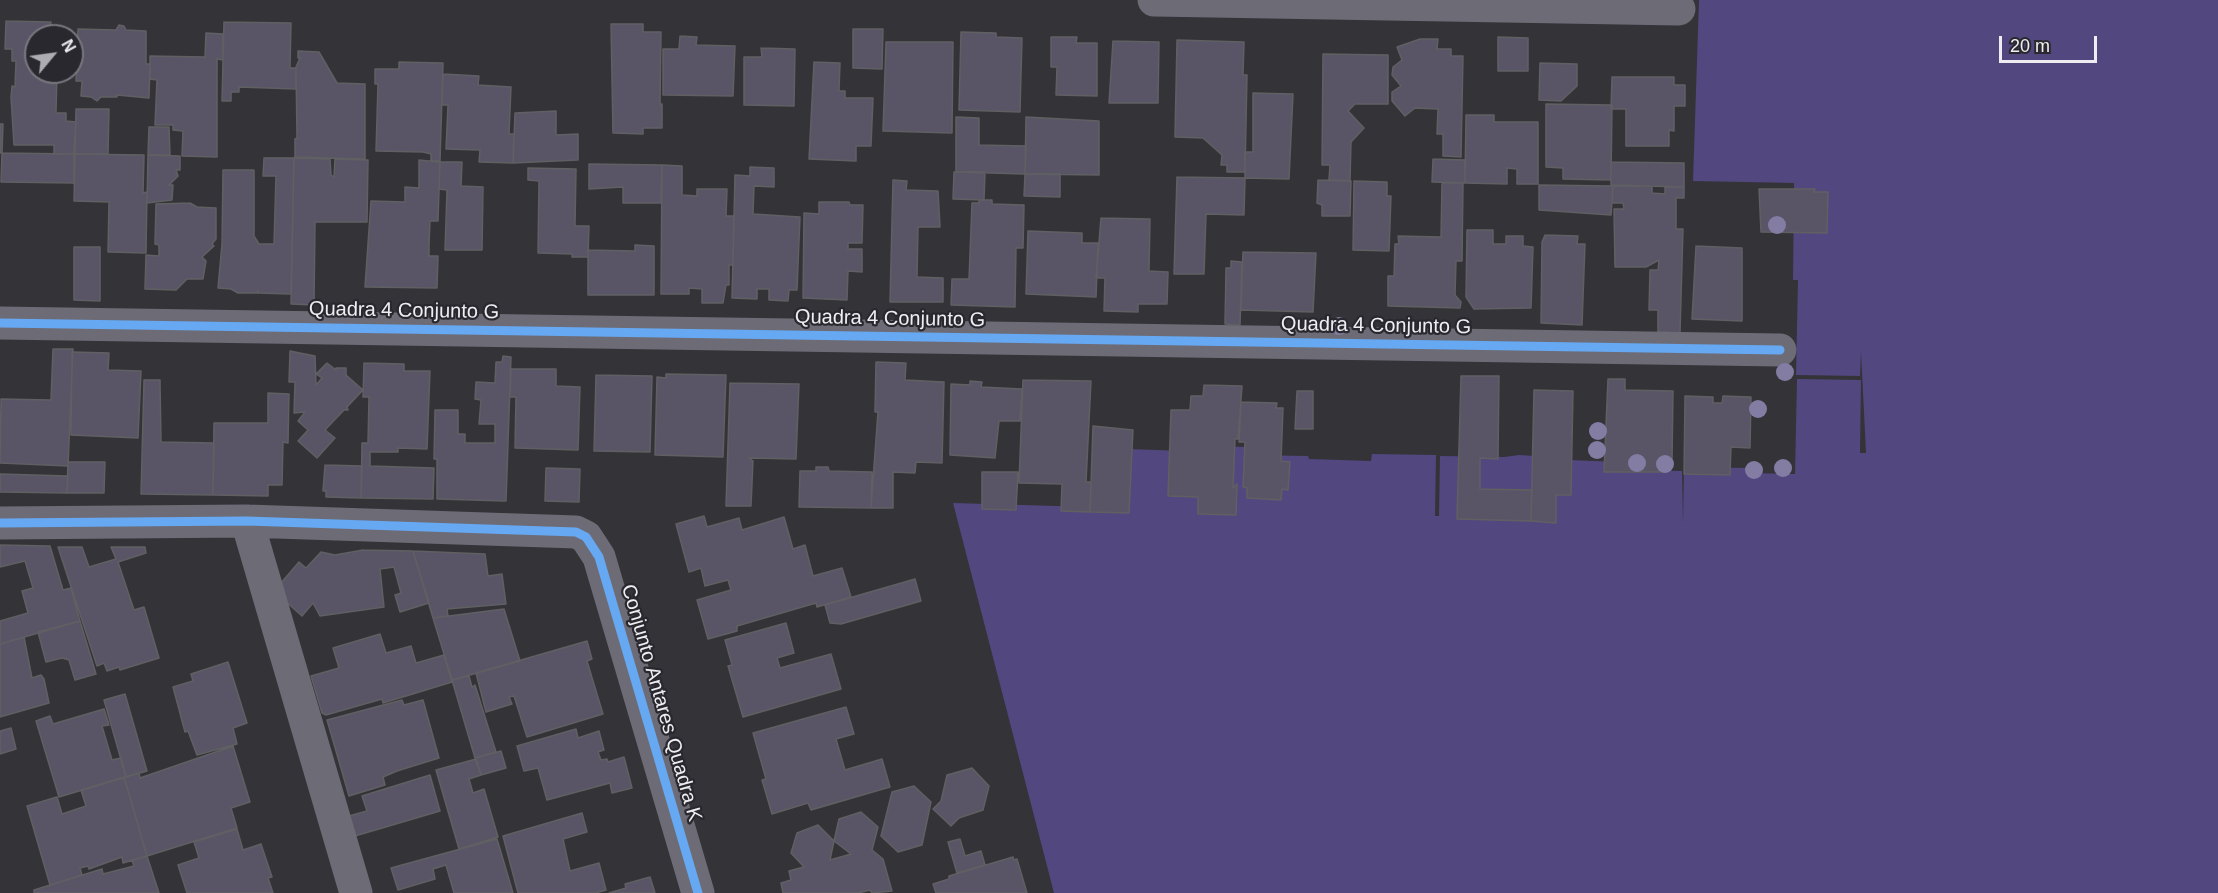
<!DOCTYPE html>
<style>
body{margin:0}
#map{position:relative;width:2218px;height:893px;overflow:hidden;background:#343338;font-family:Helvetica,sans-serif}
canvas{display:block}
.north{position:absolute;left:24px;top:24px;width:60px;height:60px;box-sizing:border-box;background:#29282f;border:2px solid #78777d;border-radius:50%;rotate:61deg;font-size:16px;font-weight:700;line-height:24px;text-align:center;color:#eeeef2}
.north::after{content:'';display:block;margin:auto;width:21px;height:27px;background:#adadb1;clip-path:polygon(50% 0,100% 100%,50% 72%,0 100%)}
.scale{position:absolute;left:1999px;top:36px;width:98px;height:27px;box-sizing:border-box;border:3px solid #eeeef2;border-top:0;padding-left:8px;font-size:18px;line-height:21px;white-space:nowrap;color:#eeeef2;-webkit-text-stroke:4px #29282f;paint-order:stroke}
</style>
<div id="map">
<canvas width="2218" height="893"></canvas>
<div class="north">N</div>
<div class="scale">20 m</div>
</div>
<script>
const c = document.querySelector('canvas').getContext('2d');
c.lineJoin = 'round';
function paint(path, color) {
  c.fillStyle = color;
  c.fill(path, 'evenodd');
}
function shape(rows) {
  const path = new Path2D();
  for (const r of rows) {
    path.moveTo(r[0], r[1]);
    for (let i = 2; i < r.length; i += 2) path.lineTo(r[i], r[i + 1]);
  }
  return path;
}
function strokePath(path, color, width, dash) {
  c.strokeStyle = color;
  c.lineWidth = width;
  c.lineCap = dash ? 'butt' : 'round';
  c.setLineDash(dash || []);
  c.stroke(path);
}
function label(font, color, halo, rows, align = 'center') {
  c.font = font + ' Helvetica,sans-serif';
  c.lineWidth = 4.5;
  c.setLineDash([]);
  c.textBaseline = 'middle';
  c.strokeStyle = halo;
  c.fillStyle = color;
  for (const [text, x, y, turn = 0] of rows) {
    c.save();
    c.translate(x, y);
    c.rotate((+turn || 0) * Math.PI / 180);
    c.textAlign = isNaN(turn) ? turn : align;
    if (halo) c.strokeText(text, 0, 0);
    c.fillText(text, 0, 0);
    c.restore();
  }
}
paint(shape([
 [1699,0,2218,0,2218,893,1054,893,953,503,1126,508,1127,449,1186,451,1187,446,1251,447,1251,455,1308,456,1309,459,1371,461,1372,454,1436,455,1435,516,1439,516,1440,456,1504,457,1519,455,1568,458,1568,460,1622,462,1623,470,1682,471,1683,523,1684,467,1748,468,1749,473,1795,474,1797,379,1861,380,1860,453,1866,453,1861,352,1860,376,1796,375,1798,280,1793,280,1794,183,1693,181]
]), '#52477f');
const building = shape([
 [6,21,51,22,50,28,70,29,72,32,72,52,72,36,36,36,36,72,57,72,56,113,66,113,66,121,76,122,74,154,54,154,54,145,14,145,11,97,12,86,15,87,16,61,12,61,12,49,5,49,6,21],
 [224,22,291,23,290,68,296,68,296,89,239,87,239,92,231,92,231,101,222,101,224,22],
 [611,24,643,24,643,32,661,32,660,104,662,104,662,128,643,128,643,134,613,133,611,24],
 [119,25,124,26,126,30,146,31,146,64,150,64,149,98,117,95,117,97,101,97,97,101,91,97,81,96,82,81,76,81,78,29,116,30,119,25],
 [853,29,883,29,882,69,853,68,853,29],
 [961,32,996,33,996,37,1022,38,1020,112,959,110,961,32],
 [206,33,223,34,223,60,217,59,217,157,182,156,183,131,173,130,173,125,155,125,157,80,150,79,150,56,205,57,206,33],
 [680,36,697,37,696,45,735,46,733,96,663,95,663,49,679,49,680,36],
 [1051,37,1077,37,1076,43,1097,43,1097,96,1056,95,1057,67,1051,67,1051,37],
 [1498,37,1528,38,1528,71,1498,71,1498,37],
 [1420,39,1438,39,1437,49,1451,49,1451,56,1463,56,1461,157,1443,156,1443,134,1437,134,1438,109,1415,108,1405,116,1392,101,1392,92,1401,86,1392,75,1393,67,1402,60,1397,47,1420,39],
 [1177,40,1244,42,1243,75,1247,75,1245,172,1227,172,1227,165,1221,165,1222,155,1203,138,1175,137,1177,40],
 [1113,41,1159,42,1158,103,1109,103,1113,41],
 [886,42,953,42,952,133,883,131,886,42],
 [761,48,795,49,794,106,744,105,744,57,762,57,761,48],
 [298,51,319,52,337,83,365,84,365,159,295,157,295,139,297,138,296,67,300,58,298,58,298,51],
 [1323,54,1388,55,1388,104,1355,104,1348,111,1364,128,1351,142,1350,181,1329,180,1330,165,1322,165,1323,54],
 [399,62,443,63,440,161,431,161,431,154,423,152,376,151,378,84,375,84,375,69,399,69,399,62],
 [814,62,840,63,839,91,845,91,845,98,873,98,871,146,856,146,856,161,809,159,814,62],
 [1540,63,1577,64,1577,86,1561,101,1539,100,1540,63],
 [443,74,479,76,478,85,511,87,509,134,514,134,513,163,479,162,480,150,446,149,448,105,442,105,443,74],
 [1612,77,1674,77,1674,85,1685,85,1685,106,1674,106,1674,131,1669,130,1669,146,1626,146,1626,109,1611,109,1612,77],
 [1253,93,1293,94,1289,179,1245,178,1245,152,1253,152,1253,93],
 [1546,104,1612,105,1611,180,1563,179,1563,168,1546,167,1546,104],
 [76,109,109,109,108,154,75,154,76,109],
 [556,111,556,135,578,134,578,160,513,163,515,113,556,111],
 [1466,115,1494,115,1494,122,1538,122,1538,184,1517,184,1517,169,1507,168,1507,184,1465,183,1466,115],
 [956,117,979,118,979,145,1026,146,1025,174,956,172,956,117],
 [1026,117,1099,121,1099,175,1025,174,1026,117],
 [0,124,3,124,2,153,0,153,0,124],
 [149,127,169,127,170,155,148,155,149,127],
 [2,153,74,154,74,183,1,182,2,153],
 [75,154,144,155,143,193,147,192,146,253,108,252,109,202,74,201,75,154],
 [148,155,180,156,180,170,176,170,178,176,169,185,173,185,172,200,147,203,148,155],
 [264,158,294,158,291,294,258,293,258,290,257,293,238,293,231,289,218,288,222,244,223,170,254,170,254,236,259,244,274,244,276,176,263,176,264,158],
 [294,158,330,159,331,175,334,177,335,159,368,160,367,222,315,222,314,305,291,304,294,158],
 [1433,159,1465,160,1465,183,1432,182,1433,159],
 [419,160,440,162,438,221,430,221,429,245,429,256,438,256,437,288,365,287,371,201,405,202,405,187,419,188,419,160],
 [440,162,462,162,461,186,483,187,482,250,445,250,447,190,439,189,440,162],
 [1611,162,1684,163,1684,187,1611,185,1611,162],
 [589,164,662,165,661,203,623,203,623,187,589,189,589,164],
 [662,165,682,166,682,195,697,196,697,189,727,189,726,216,734,216,733,265,729,265,729,285,726,285,723,303,702,303,702,289,689,288,689,294,661,294,662,165],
 [750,167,774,168,774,187,754,186,753,214,800,217,797,290,789,290,788,301,769,300,769,289,757,289,757,299,732,298,735,175,750,176,750,167],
 [528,168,576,169,575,226,589,226,588,257,572,257,572,254,538,253,539,181,528,180,528,168],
 [954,172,985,172,984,200,953,199,954,172],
 [1025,174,1060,174,1060,197,1024,196,1025,174],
 [1177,177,1245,178,1244,215,1206,214,1204,274,1174,274,1177,177],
 [893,180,907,181,906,190,938,191,940,227,918,227,917,277,943,278,943,302,890,302,893,180],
 [1318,180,1351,181,1350,216,1322,216,1322,205,1317,203,1318,180],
 [1354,181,1387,182,1387,196,1391,196,1389,251,1353,250,1354,181],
 [1442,183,1463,183,1462,261,1456,261,1455,295,1461,302,1460,308,1388,306,1388,276,1394,276,1395,244,1399,244,1398,236,1441,237,1442,183],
 [1539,185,1613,186,1611,215,1539,210,1539,185],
 [1613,186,1652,186,1652,193,1665,194,1665,187,1684,187,1684,198,1676,198,1676,229,1683,229,1680,333,1658,332,1658,310,1649,310,1650,270,1658,270,1659,260,1646,267,1615,267,1614,209,1624,209,1623,203,1612,203,1613,186],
 [1759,189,1815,189,1814,192,1828,192,1827,233,1761,232,1759,189],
 [979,200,992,200,992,204,1024,205,1023,248,1016,248,1015,307,951,305,952,279,969,279,972,203,979,203,979,200],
 [819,202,849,202,850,205,863,205,862,243,848,243,848,249,862,249,862,272,848,271,847,300,803,298,804,213,819,214,819,202],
 [190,203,197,207,216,208,216,239,212,244,214,246,202,257,206,261,203,279,187,279,176,290,145,289,146,255,159,256,159,245,155,244,156,204,190,203],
 [1101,218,1150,219,1149,271,1168,272,1167,304,1138,304,1138,312,1104,311,1105,278,1096,278,1101,218],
 [1467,230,1493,230,1493,244,1506,244,1506,236,1523,236,1523,246,1533,247,1531,308,1474,309,1466,297,1467,230],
 [1028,231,1082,233,1082,243,1098,243,1096,297,1026,294,1028,231],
 [1545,235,1578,236,1577,244,1585,244,1582,325,1541,323,1542,242,1545,235],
 [635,245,654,246,654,295,588,295,588,250,635,251,635,245],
 [1696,246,1742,248,1742,321,1692,319,1696,246],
 [74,247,100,247,100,301,74,300,74,247],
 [1243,252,1316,253,1313,312,1241,310,1243,252],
 [1231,261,1242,262,1240,325,1225,324,1226,268,1231,268,1231,261],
 [53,349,73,349,68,466,0,463,1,399,51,400,53,349],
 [290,351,315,356,316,385,322,378,316,374,327,363,336,370,336,368,346,368,346,375,363,390,347,407,348,410,344,410,325,430,335,438,317,458,298,441,308,430,298,421,305,412,294,413,295,382,289,382,290,351],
 [72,352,109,353,108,370,141,371,138,438,71,435,72,352],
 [503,356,511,357,506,501,437,499,437,459,434,459,435,410,458,410,458,434,465,434,465,443,495,443,495,424,479,424,481,400,475,399,476,382,495,383,496,362,502,362,503,356],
 [876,362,906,363,905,380,944,382,942,463,916,462,915,473,893,472,893,508,871,508,878,412,875,412,876,362],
 [364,363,404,364,404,371,430,371,427,449,398,448,398,452,370,452,370,466,434,468,433,499,361,498,362,443,368,443,369,397,363,397,364,363],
 [511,369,556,369,556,386,580,387,578,450,515,448,516,397,510,397,511,369],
 [666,374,726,375,723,457,655,455,657,377,666,378,666,374],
 [596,375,652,376,650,452,594,451,596,375],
 [1461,376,1499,376,1498,459,1480,458,1480,489,1532,490,1531,521,1457,519,1461,376],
 [1608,379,1625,379,1625,390,1673,391,1672,464,1667,464,1667,472,1604,472,1608,379],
 [144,380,160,380,161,442,214,443,213,495,141,494,144,380],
 [1023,380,1091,381,1086,482,1091,482,1090,512,1061,511,1062,484,1019,483,1023,380],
 [970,381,982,382,981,387,1022,389,1020,421,999,421,995,458,950,455,951,384,970,385,970,381],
 [730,383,799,384,796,459,749,458,753,461,751,506,726,506,730,383],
 [1204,385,1242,386,1238,439,1235,439,1233,488,1237,484,1236,515,1198,514,1198,497,1168,496,1171,410,1190,410,1191,396,1203,396,1204,385],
 [1534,390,1573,391,1571,495,1556,495,1556,523,1531,521,1534,390],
 [1297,391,1313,391,1313,429,1295,429,1297,391],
 [268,393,289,394,288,443,283,442,282,485,268,485,268,496,213,495,214,423,268,423,268,393],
 [1685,396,1713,397,1713,403,1722,403,1723,396,1751,397,1750,448,1731,447,1730,475,1684,474,1685,396],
 [1241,402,1277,403,1276,408,1283,408,1281,461,1290,462,1288,490,1282,489,1281,500,1247,498,1247,488,1243,487,1245,442,1239,442,1241,402],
 [1093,426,1133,430,1129,513,1090,512,1093,426],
 [68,462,105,462,104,493,67,493,68,462],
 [325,465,362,466,361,498,326,497,326,491,323,491,325,465],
 [816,467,828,467,829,471,872,472,871,508,799,507,800,471,816,471,816,467],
 [546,468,580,469,579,502,545,501,546,468],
 [982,472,1018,472,1016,510,982,509,982,472],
 [0,474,68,476,67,493,0,492,0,474],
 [704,516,707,527,739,518,742,530,784,517,793,549,805,545,813,576,842,568,851,597,817,607,816,603,737,626,737,631,708,639,697,600,731,590,728,580,705,586,701,568,689,572,676,524,704,516],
 [0,545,50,546,63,590,71,588,80,621,0,644,0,621,28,613,22,591,33,588,25,561,0,567,0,545],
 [58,547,82,547,89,567,116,559,111,547,145,547,146,553,118,562,134,610,144,607,159,658,120,670,119,667,107,671,104,663,97,666,58,547],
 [363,550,413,551,429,603,400,612,395,595,401,593,394,567,380,569,384,607,320,616,313,603,302,616,274,591,299,562,306,568,321,552,335,555,363,550],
 [413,551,485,554,488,576,502,574,506,604,447,609,448,616,433,618,413,551],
 [915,579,921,601,841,624,830,623,825,605,915,579],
 [504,609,520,661,452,680,433,618,504,609],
 [80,621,96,674,75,680,69,660,62,658,46,662,38,632,80,621],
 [786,623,794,653,777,658,780,668,831,654,841,689,743,717,728,666,732,665,725,640,786,623],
 [380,634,386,653,411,646,416,663,444,655,452,682,383,703,382,699,326,715,322,713,311,676,339,668,333,648,380,634],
 [24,637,32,678,41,675,44,679,49,703,0,717,0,644,24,637],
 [587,641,592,659,587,661,603,714,527,737,514,696,509,697,512,704,486,712,476,673,587,641],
 [228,662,247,723,233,728,237,744,197,755,188,731,185,732,173,687,193,681,191,674,228,662],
 [469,676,472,687,475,685,496,752,475,758,452,680,469,676],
 [125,694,147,771,126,777,104,700,125,694],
 [402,700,404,705,423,700,439,758,397,771,383,777,385,785,349,796,327,720,402,700],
 [846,707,854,734,836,739,845,770,882,759,890,787,811,810,808,803,772,814,762,780,766,779,753,733,846,707],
 [104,709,109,725,102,726,112,760,121,758,126,777,59,797,36,721,50,716,53,724,104,709],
 [11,728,16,749,0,754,0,731,11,728],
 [576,729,578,738,599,731,604,750,598,752,601,760,607,759,608,762,624,757,632,788,612,793,610,783,547,800,538,768,524,771,517,746,576,729],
 [233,746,250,802,231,808,237,828,147,856,124,777,139,773,140,778,233,746],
 [501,751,506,768,481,775,475,758,501,751],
 [476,759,481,775,469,779,473,793,484,789,498,837,459,849,436,770,476,759],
 [972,768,989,786,983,810,959,818,951,826,933,809,941,801,947,775,972,768],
 [430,775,440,811,355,836,349,816,367,811,362,796,430,775],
 [124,777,147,856,123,863,122,857,89,869,88,866,80,868,82,875,50,885,27,806,57,797,62,814,86,806,81,790,124,777],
 [914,786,931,802,922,845,898,852,881,836,892,792,914,786],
 [861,812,878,827,872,850,883,859,892,891,872,893,870,890,858,893,783,893,781,883,791,880,789,871,804,867,791,853,797,833,818,825,834,841,839,819,861,812],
 [834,841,851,854,830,860,834,841],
 [582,813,587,832,563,839,570,871,599,863,606,890,596,893,518,893,503,836,582,813],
 [237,829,243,850,261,844,272,877,268,878,273,893,187,893,178,865,199,858,194,842,237,829],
 [497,839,513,893,454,893,446,865,433,869,435,879,398,890,391,868,497,839],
 [960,839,965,856,981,851,985,865,957,873,948,842,960,839],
 [147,856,159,893,34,893,34,890,102,869,103,874,134,866,132,860,147,856],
 [1013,857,1014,860,1017,859,1027,893,936,893,933,884,949,879,949,876,1013,857],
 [650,877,655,893,609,893,626,888,625,884,650,877]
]);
paint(building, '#595567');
strokePath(building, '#606063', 1.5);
strokePath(shape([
 [1154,0,1679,9],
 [0,323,1780,350],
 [247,521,356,893],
 [0,523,247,521,576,532,586,537,599,557,698,893]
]), '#6d6b76', 33);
strokePath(shape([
 [0,323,1780,350],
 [0,523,247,521,576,532,586,537,599,557,698,893]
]), '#66a8f1', 9);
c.fillStyle = '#837da4';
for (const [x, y] of [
 [1777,225],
 [1339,326],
 [1785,372],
 [1758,409],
 [1598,431],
 [1597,450],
 [1637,463],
 [1665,464],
 [1783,468],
 [1754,470]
]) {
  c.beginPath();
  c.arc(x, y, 9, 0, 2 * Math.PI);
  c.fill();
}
label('20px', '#eeeef2', '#29282f', [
 ["Quadra 4 Conjunto G",404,311,1],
 ["Quadra 4 Conjunto G",890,319,1],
 ["Quadra 4 Conjunto G",1376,326,1],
 ["Conjunto Antares Quadra K",661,703,74]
]);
</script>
